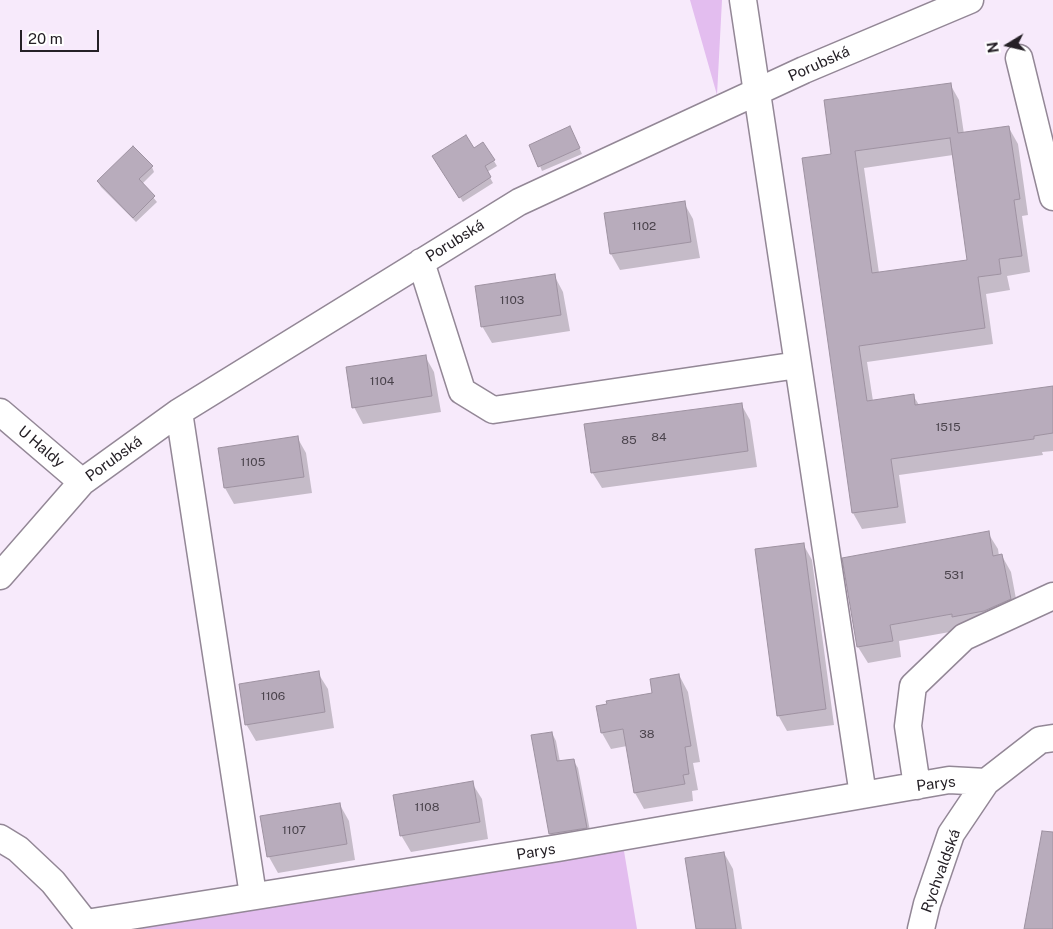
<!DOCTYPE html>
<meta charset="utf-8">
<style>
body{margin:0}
#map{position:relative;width:1053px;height:929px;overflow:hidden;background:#f7eafb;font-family:"Public Sans",sans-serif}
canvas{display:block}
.north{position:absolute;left:983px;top:20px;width:50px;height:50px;-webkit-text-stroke:4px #fff;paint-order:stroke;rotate:261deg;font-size:14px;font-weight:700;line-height:20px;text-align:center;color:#252026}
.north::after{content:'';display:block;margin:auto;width:18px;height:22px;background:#252026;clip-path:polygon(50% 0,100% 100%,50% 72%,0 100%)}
.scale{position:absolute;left:20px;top:30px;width:79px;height:22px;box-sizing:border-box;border:2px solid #252026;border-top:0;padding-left:6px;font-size:15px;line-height:18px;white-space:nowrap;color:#252026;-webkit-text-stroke:4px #fff;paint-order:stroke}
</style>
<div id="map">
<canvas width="1053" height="929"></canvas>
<div class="north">N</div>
<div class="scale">20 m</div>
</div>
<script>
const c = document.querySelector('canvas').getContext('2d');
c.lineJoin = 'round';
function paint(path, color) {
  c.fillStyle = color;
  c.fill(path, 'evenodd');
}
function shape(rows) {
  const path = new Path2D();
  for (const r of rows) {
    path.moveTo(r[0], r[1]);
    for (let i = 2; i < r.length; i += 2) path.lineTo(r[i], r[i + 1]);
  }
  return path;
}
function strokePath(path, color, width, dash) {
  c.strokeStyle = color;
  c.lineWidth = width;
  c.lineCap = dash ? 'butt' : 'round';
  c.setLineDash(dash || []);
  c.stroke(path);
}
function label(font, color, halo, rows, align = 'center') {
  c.font = font + ' "Public Sans",sans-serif';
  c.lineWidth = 4.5;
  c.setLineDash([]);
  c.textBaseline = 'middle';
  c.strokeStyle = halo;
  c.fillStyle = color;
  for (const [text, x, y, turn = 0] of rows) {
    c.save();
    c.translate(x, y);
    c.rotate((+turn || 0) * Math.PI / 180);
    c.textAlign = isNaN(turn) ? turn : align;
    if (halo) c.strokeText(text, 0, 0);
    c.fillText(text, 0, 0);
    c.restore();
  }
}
paint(shape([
 [690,0,722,0,717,95],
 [624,851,637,929,135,929,140,925,580,855]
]), '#e3bdef');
paint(shape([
 [950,84,959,100,964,134,1009,128,1018,144,1028,215,1022,216,1030,272,1007,276,1010,290,986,294,993,344,867,362,873,401,913,395,919,405,1053,387,1053,451,1042,452,1043,455,899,475,906,523,862,529,853,513,803,159,832,155],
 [953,155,968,261,879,273,864,168],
 [572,133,582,154,542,171,540,166],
 [483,143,497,166,487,172,493,183,463,202,434,156,473,150],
 [152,167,154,172,142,184,157,202,136,222,101,187,98,182],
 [684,203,693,219,700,258,620,270,611,254],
 [554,275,563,292,570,331,492,343,482,326],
 [425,356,434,372,441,412,363,424,354,407],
 [741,404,750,420,757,467,602,488,592,472],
 [297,437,306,453,312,493,234,504,225,488,219,449],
 [988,533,998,549,999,556,1002,556,1011,572,1019,615,961,630,899,641,901,657,868,663,858,647],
 [803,544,812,560,834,725,787,731,778,715],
 [318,673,328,689,334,728,256,741,246,724],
 [679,675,688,692,700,762,693,763,698,790,692,791,693,801,644,809,635,793,627,746,611,749,602,733],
 [552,733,556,741,560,762,573,760,578,768,591,836,555,842,550,834],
 [472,783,482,799,488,839,411,852,401,835],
 [340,805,349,821,355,860,278,873,269,857],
 [724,853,733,869,742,929,697,929]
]), '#0003');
const building = shape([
 [951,83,958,133,1009,126,1020,199,1014,200,1022,256,999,259,1001,274,978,277,985,328,859,346,867,401,914,394,915,405,1053,386,1053,433,1034,436,1034,439,891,459,898,507,852,513,802,158,831,154,824,100,951,83],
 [950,138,967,260,872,273,855,151,950,138],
 [570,126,580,148,538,167,529,145,570,126],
 [466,135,474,148,483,142,495,160,485,166,491,177,459,198,432,156,466,135],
 [133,146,153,166,139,179,155,196,133,218,97,181,133,146],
 [685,201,691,242,610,254,604,213,685,201],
 [555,274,561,315,481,327,475,286,555,274],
 [426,355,432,396,352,408,346,367,426,355],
 [742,403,748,451,591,473,584,424,742,403],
 [298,436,304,477,224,488,218,448,298,436],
 [989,531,993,556,1002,554,1011,599,984,611,952,617,952,614,890,625,893,641,857,647,842,558,989,531],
 [804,543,826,709,777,716,755,549,804,543],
 [319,671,325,712,245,725,239,684,319,671],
 [679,674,691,746,685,747,689,774,683,775,685,784,634,793,623,729,601,733,596,706,607,704,606,701,652,693,650,679,679,674],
 [552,732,557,761,574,759,587,828,549,834,531,735,552,732],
 [473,781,480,822,400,836,393,795,473,781],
 [340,803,347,844,267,857,260,816,340,803],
 [1042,831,1053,832,1053,929,1024,929,1042,831],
 [724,852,736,929,696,929,685,858,724,852]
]);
paint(building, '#b8acbc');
strokePath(building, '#9e92a1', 1);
const minor = shape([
 [743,0,863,795],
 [1019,58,1053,197],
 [421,262,462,391,493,410,798,365],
 [0,412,82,482],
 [179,412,253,895],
 [0,576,82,482,179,412,519,202,804,70,970,0],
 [917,786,908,726,913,686,964,637,1053,596],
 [0,838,18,849,53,882,90,929],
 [86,923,558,848,949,780,986,782],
 [921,929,927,904,951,834,986,782,1040,740,1053,738]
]);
strokePath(minor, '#938796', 29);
strokePath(minor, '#fff', 26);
label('12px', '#4a434c', null, [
 ["1102",644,226],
 ["1103",512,300],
 ["1104",382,381],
 ["1515",948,427],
 ["84",659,437],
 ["85",629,440],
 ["1105",253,462],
 ["531",954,575],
 ["1106",273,696],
 ["38",647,734],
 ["1108",427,807],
 ["1107",294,830]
]);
label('15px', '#252026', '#fff', [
 ["Porubská",819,64,-24],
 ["Porubská",455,241,-32],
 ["U Haldy",41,447,40],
 ["Porubská",114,459,-36],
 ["Parys",936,784,-7],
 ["Parys",536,852,-9],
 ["Rychvaldská",941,871,-70]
]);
</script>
